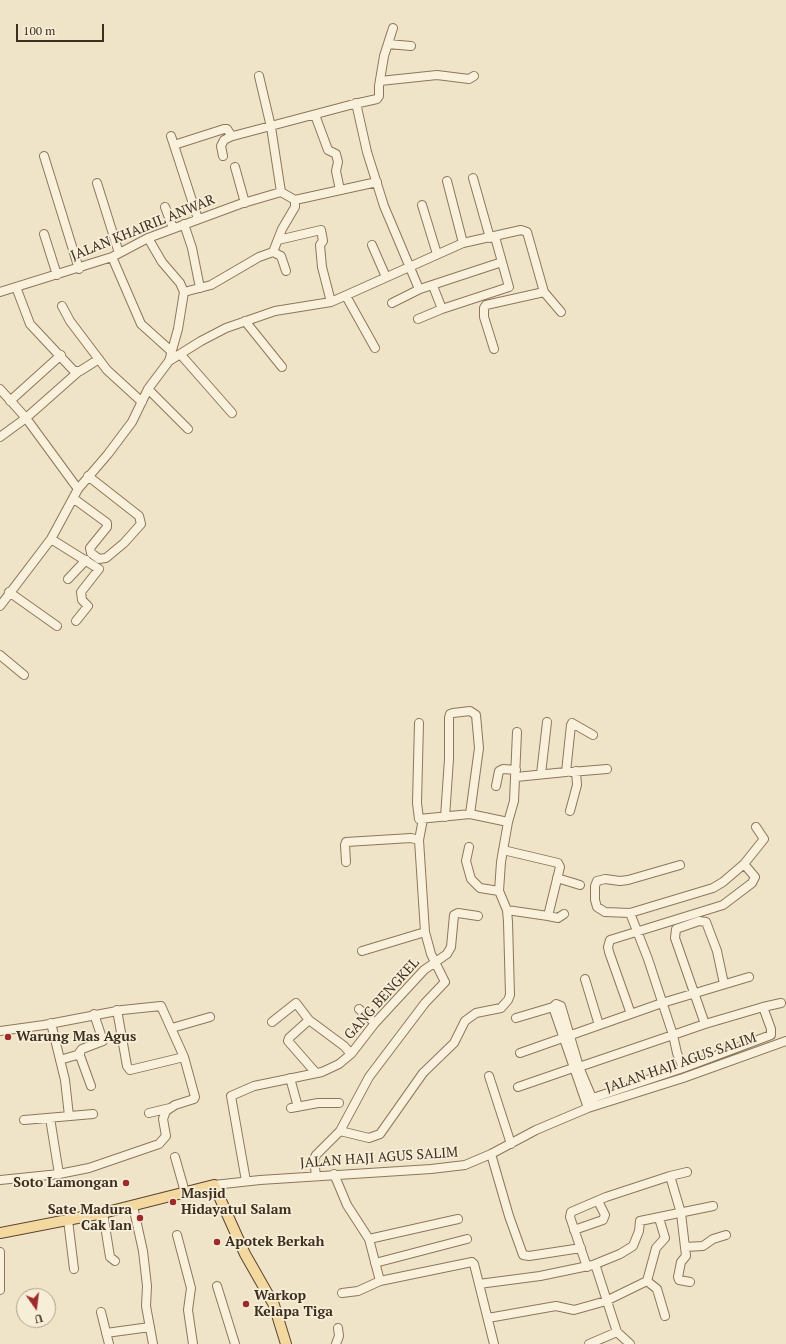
<!DOCTYPE html>
<style>
body{margin:0}
#map{position:relative;width:786px;height:1344px;overflow:hidden;background:#f0e4c8;font-family:"PT Serif",serif}
canvas{display:block}
.north{position:absolute;left:16px;top:1288px;width:40px;height:40px;box-sizing:border-box;background:#f7eed8;border:1px solid #ada18e;border-radius:50%;rotate:166deg;font-size:11px;font-weight:700;line-height:16px;text-align:center;color:#3d2e20}
.north::after{content:'';display:block;margin:auto;width:14px;height:18px;background:#9e2a2b;clip-path:polygon(50% 0,100% 100%,50% 72%,0 100%)}
.scale{position:absolute;left:16px;top:24px;width:88px;height:18px;box-sizing:border-box;border:2px solid #3d2e20;border-top:0;padding-left:5px;font-size:12px;line-height:14px;white-space:nowrap;color:#3d2e20;-webkit-text-stroke:3px #f7eed8;paint-order:stroke}
</style>
<div id="map">
<canvas width="786" height="1344"></canvas>
<div class="north">U</div>
<div class="scale">100 m</div>
</div>
<script>
const c = document.querySelector('canvas').getContext('2d');
c.lineJoin = 'round';
function shape(rows) {
  const path = new Path2D();
  for (const r of rows) {
    path.moveTo(r[0], r[1]);
    for (let i = 2; i < r.length; i += 2) path.lineTo(r[i], r[i + 1]);
  }
  return path;
}
function strokePath(path, color, width, dash) {
  c.strokeStyle = color;
  c.lineWidth = width;
  c.lineCap = dash ? 'butt' : 'round';
  c.setLineDash(dash || []);
  c.stroke(path);
}
function label(font, color, halo, rows, align = 'center') {
  c.font = font + ' "PT Serif",serif';
  c.lineWidth = 3.5;
  c.setLineDash([]);
  c.textBaseline = 'middle';
  c.strokeStyle = halo;
  c.fillStyle = color;
  for (const [text, x, y, turn = 0] of rows) {
    c.save();
    c.translate(x, y);
    c.rotate((+turn || 0) * Math.PI / 180);
    c.textAlign = isNaN(turn) ? turn : align;
    if (halo) c.strokeText(text, 0, 0);
    c.fillText(text, 0, 0);
    c.restore();
  }
}
const minor = shape([
 [388,44,411,46],
 [259,76,271,127,281,192],
 [380,81,437,75,469,79,474,76],
 [356,103,367,152,384,206,419,289],
 [315,115,328,150,336,154,338,162,336,171,340,190],
 [171,136,198,219],
 [174,145,224,129,227,129,231,135,233,136,350,105,377,99,379,96,379,86,384,56,393,28],
 [44,156,79,269],
 [223,156,221,146,224,140,232,136],
 [235,167,245,203],
 [473,178,490,238],
 [447,181,463,243],
 [97,183,119,253],
 [295,200,377,182],
 [422,205,437,254],
 [165,207,173,228],
 [184,224,192,248,200,288],
 [44,234,57,275],
 [148,238,162,262,180,283,184,292,178,329,169,361],
 [278,240,321,230,323,241,320,245,322,267,331,302],
 [372,245,386,277],
 [273,252,281,256,286,271],
 [112,257,141,324,171,351],
 [433,286,442,309,509,287,495,237],
 [16,287,30,324,74,371,80,371,99,359],
 [0,292,112,257,148,238,240,204,281,192,295,200],
 [184,292,211,285,259,257,273,252,282,229,295,207,295,200],
 [346,296,375,348],
 [392,303,420,289,502,262],
 [62,306,70,321,107,370,142,402],
 [418,319,442,309],
 [245,321,282,367],
 [494,349,484,317,484,308,486,305,544,292],
 [181,355,232,413],
 [0,389,26,418,78,489],
 [148,389,188,429],
 [10,401,61,355],
 [0,437,26,418,78,372],
 [73,498,107,523,107,527,90,548,91,553,99,559,106,558,124,543,141,524,139,516,88,476],
 [51,539,99,569,81,592,82,600,88,606,76,621],
 [68,579,86,560],
 [9,592,57,626],
 [0,606,51,539,78,489,108,454,132,422,148,389,169,361,201,341,226,328,275,311,331,302,463,243,521,230,527,232,544,292,561,312],
 [0,655,24,675],
 [419,723,417,803,419,819,470,814,508,822],
 [571,772,607,769],
 [541,774,547,722],
 [516,777,566,772,571,725,572,723,593,735],
 [496,786,499,771,503,769,516,770],
 [570,811,577,785,576,771],
 [445,817,449,759,449,718,450,714,453,713,470,711,476,715,479,748,470,814],
 [419,840,423,819],
 [469,847,466,861,471,879,480,888,499,891],
 [503,850,558,863,560,867,548,916,507,910],
 [744,864,764,839,756,827],
 [557,878,580,885],
 [548,916,558,918,564,914],
 [362,951,425,932],
 [585,979,599,1025],
 [763,1007,781,1003],
 [359,1009,375,1023],
 [117,1010,127,1066,130,1070,184,1057],
 [631,1014,609,952,608,947,610,940,723,905,752,883,755,877,744,864,723,882,713,888,630,913,605,912,597,907,595,900,595,886,597,881,605,879,620,881,628,880,680,865],
 [516,1018,553,1007],
 [272,1022,296,1003,309,1020],
 [51,1023,65,1080,69,1116],
 [705,1024,675,938,676,929,699,921,706,922,717,951,724,984],
 [172,1028,210,1017],
 [0,1031,44,1025,122,1010,161,1006,184,1057,195,1097,194,1099,175,1105,166,1111,163,1119,166,1136,159,1144,89,1168,59,1174,0,1180],
 [520,1053,662,1003,749,977],
 [60,1060,80,1054],
 [316,1073,288,1041,289,1038,309,1020,344,1046,351,1054],
 [489,1076,511,1144],
 [290,1078,298,1107],
 [91,1086,79,1053,82,1049,103,1041,94,1014],
 [518,1087,573,1068,579,1067,673,1035,705,1024,763,1007,771,1029,771,1035,683,1068,677,1053,673,1035,648,959,630,913],
 [587,1100,683,1068],
 [291,1108,318,1103,339,1103],
 [588,1108,553,1007,556,1004,561,1006,579,1067,595,1105],
 [149,1113,170,1108],
 [50,1118,59,1174],
 [24,1120,93,1114],
 [340,1131,369,1138,380,1134,423,1073,454,1043,465,1021,476,1013,501,1008,508,1000,510,995,508,922,507,910,499,891,501,862,508,822,514,801,517,732],
 [491,1154,509,1216,523,1255,529,1256,581,1248],
 [175,1157,185,1192],
 [334,1174,347,1205,369,1239,380,1281],
 [316,1176,314,1159,316,1155,340,1131,369,1077,425,1003,445,982,431,954,425,932,419,840,411,838,346,842,345,845,346,862],
 [670,1176,687,1172],
 [246,1181,231,1096,254,1086,322,1072,339,1064,351,1054,375,1023,424,970,447,954,451,947,454,915,458,913,478,916],
 [214,1185,260,1180,431,1169,465,1165,491,1154,536,1130,588,1108,683,1078,786,1041],
 [133,1206,143,1251,147,1286,146,1306,153,1344],
 [103,1213,110,1257,115,1261],
 [68,1220,74,1269],
 [574,1230,603,1220,605,1215,598,1201],
 [177,1235,191,1288,188,1310,193,1344],
 [369,1239,458,1219],
 [685,1247,703,1246,713,1239,726,1235],
 [0,1252,0,1290],
 [375,1263,467,1239],
 [593,1265,620,1254,633,1246,639,1231,640,1221,713,1206],
 [587,1267,570,1217,571,1212,606,1197,670,1176,681,1213,686,1256,681,1262,678,1277,679,1280,690,1282],
 [647,1281,657,1289,665,1316],
 [479,1284,540,1276,593,1265,596,1267,617,1332,630,1344],
 [217,1286,235,1344],
 [342,1293,358,1291,380,1281,472,1262,474,1264,494,1344],
 [101,1312,109,1344],
 [488,1318,556,1306,574,1310,606,1301,647,1281,656,1248,665,1238,659,1218],
 [106,1333,150,1327],
 [336,1344,339,1336,338,1328],
 [589,1344,617,1332]
]);
const major = shape([
 [0,1233,103,1213,214,1185,245,1254,274,1305,286,1344]
]);
strokePath(minor, '#8d765c', 10);
strokePath(major, '#5b4430', 12);
strokePath(minor, '#faf1dc', 8);
strokePath(major, '#f3d9a0', 10);
for (const [x, y, r, color] of [
 [8,1037,4,"#9e2a2b"],
 [126,1183,4,"#9e2a2b"],
 [173,1202,4,"#9e2a2b"],
 [140,1218,4,"#9e2a2b"],
 [217,1242,4,"#9e2a2b"],
 [246,1304,4,"#9e2a2b"]
]) {
  const dot = new Path2D();
  dot.arc(x, y, r, 0, 2 * Math.PI);
  c.fillStyle = color;
  c.fill(dot);
  strokePath(dot, '#f7eed8', 1.5);
}
label('14px', '#3d2e20', '#f7eed8', [
 ["JALAN KHAIRIL ANWAR",143,228,-22],
 ["GANG BENGKEL",382,999,-48],
 ["JALAN HAJI AGUS SALIM",681,1063,-19],
 ["JALAN HAJI AGUS SALIM",379,1158,-4]
]);
label('bold 14px', '#3d2e20', '#f7eed8', [
 ["Warung Mas Agus",16,1037],
 ["Soto Lamongan",118,1183,"right"],
 ["Masjid",181,1194],
 ["Hidayatul Salam",181,1210],
 ["Sate Madura",132,1210,"right"],
 ["Cak Ian",132,1226,"right"],
 ["Apotek Berkah",225,1242],
 ["Warkop",254,1296],
 ["Kelapa Tiga",254,1312]
], 'left');
</script>
